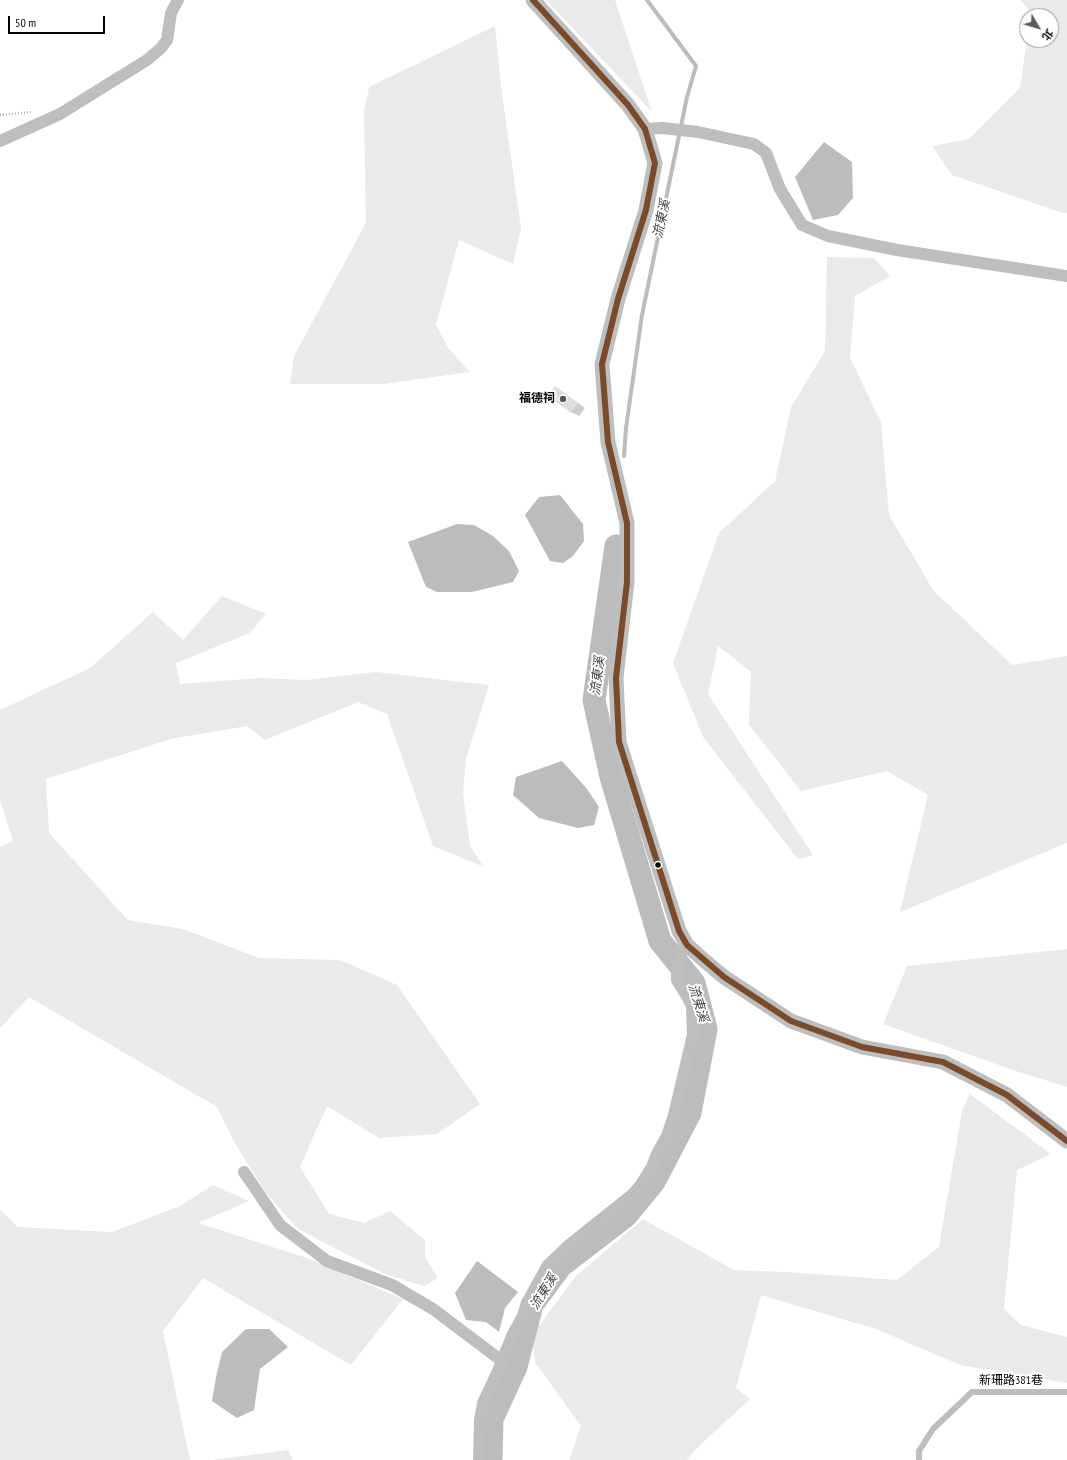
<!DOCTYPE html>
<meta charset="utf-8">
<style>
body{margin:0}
#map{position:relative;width:1067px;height:1460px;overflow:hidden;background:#fff;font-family:"PT Sans Narrow","Noto Sans TC",sans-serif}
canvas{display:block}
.north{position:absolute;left:1019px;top:8px;width:40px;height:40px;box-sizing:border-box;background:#fff;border:1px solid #999;border-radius:50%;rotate:128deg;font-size:11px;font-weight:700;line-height:16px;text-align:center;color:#000}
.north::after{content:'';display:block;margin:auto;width:14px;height:18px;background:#595959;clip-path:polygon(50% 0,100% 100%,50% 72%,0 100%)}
.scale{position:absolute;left:8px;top:16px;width:97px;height:18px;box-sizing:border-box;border:2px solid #000;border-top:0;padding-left:5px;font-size:12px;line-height:14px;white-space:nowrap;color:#000;-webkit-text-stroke:3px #fff;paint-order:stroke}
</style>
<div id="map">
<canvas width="1067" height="1460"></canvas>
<div class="north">北</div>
<div class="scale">50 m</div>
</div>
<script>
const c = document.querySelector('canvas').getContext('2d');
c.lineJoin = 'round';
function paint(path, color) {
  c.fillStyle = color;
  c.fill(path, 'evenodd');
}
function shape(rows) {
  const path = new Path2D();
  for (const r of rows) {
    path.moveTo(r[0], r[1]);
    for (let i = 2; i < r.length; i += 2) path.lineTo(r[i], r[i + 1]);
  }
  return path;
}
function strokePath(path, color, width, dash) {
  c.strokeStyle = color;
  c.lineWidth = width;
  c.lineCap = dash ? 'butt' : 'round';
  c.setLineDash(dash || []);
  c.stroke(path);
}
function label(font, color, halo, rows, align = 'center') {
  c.font = font + ' "PT Sans Narrow","Noto Sans TC",sans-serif';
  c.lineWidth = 4;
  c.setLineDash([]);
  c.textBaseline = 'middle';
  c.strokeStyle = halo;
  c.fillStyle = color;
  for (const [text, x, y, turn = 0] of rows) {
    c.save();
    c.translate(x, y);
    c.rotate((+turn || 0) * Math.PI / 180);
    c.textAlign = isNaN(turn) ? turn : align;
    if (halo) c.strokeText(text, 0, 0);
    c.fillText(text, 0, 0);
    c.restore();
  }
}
paint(shape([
 [546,0,615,0,652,112],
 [1020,0,1067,0,1067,213,1063,213,952,175,932,146,969,139,1020,88,1027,40,1051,40,1051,16,1030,16,1031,12],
 [495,26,502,94,521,228,513,264,459,240,436,325,449,349,470,372,383,384,290,384,294,356,366,223,364,113,369,87],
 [827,257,874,258,890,276,855,296,850,358,881,422,889,515,933,590,1012,665,1067,656,1067,843,900,912,928,795,887,771,801,791,749,725,751,672,718,646,708,694,813,855,798,859,703,737,673,663,719,533,775,481,791,407,825,351],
 [222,596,266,614,250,633,176,663,180,684,261,678,306,680,376,672,489,685,466,759,463,793,470,846,484,867,433,846,387,714,358,702,265,740,247,726,171,739,46,779,49,833,128,920,183,929,259,958,340,960,397,985,480,1104,437,1134,379,1138,327,1106,300,1167,329,1214,364,1223,390,1211,425,1240,425,1257,438,1278,424,1286,385,1274,298,1229,266,1193,236,1145,217,1107,29,997,0,1028,0,847,13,841,0,800,0,710,90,668,153,612,183,640],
 [1067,949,1067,1087,1013,1070,883,1024,907,966],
 [970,1094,1051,1154,1017,1170,1004,1309,1021,1325,1067,1337,1067,1383,960,1365,876,1329,761,1295,736,1388,750,1399,696,1449,687,1460,569,1460,581,1426,535,1362,532,1335,575,1277,643,1219,734,1270,786,1272,897,1280,939,1247,962,1111],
 [213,1185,249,1201,198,1223,307,1258,403,1299,351,1365,203,1278,163,1331,190,1460,0,1460,0,1210,18,1227,112,1232,180,1206],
 [288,1450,293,1460,212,1460]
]), '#eaeaea');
paint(shape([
 [824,142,852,162,853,198,838,215,813,220,795,177],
 [560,495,583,524,584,541,573,556,563,563,550,561,525,515,539,497],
 [457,524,474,525,493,536,509,551,519,571,513,582,472,592,437,592,426,587,408,542],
 [562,761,587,789,599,807,594,825,578,828,539,818,513,795,516,777],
 [477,1261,518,1292,505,1308,499,1332,486,1322,466,1320,455,1293],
 [246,1329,269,1329,288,1347,260,1369,254,1410,237,1418,212,1401,216,1377,222,1352]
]), '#bcbcbc');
paint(shape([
 [562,392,585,408,579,416,571,412]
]), '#0003');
strokePath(shape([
 [624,456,626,428,642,315,687,97,696,66,647,0]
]), '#bcbcbc', 4);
strokePath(shape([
 [491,1460,492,1419,516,1367,532,1305,561,1266,626,1216,654,1182,690,1113,706,1029,694,983,660,941,611,777,594,700,616,546]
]), '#bcbcbc', 23);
paint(shape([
 [555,386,578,403,571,413,548,396]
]), '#ddd');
strokePath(shape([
 [0,115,31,112]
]), '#b8b8b8', 2.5, [1, 2]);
strokePath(shape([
 [919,1460,919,1451,933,1429,972,1392,1067,1392]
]), '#bebebe', 6);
strokePath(shape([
 [645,129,663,128,698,132,754,144,766,153,780,189,802,225,828,236,897,250,1067,276],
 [0,141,60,114,147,60,161,48,167,40,171,13,178,0],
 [244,1172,280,1225,327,1261,392,1285,433,1309,502,1361],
 [479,1460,480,1420,483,1403,498,1371,512,1336,523,1316,527,1303,548,1265,568,1246,632,1195,640,1186,652,1167,656,1156,667,1136,674,1115,693,1035,692,1006,688,998,677,980,677,971,681,954,687,945]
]), '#bebebe', 12);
strokePath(shape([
 [533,0,628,105,645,129,655,163,646,210,618,299,602,364,608,442,627,523,627,582,616,678,619,742,679,931,687,945,706,962,724,977,791,1021,862,1047,943,1062,1007,1095,1067,1141]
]), '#bebebe', 15);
strokePath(shape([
 [533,0,628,105,645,129,655,163,646,210,618,299,602,364,608,442,627,523,627,582,616,678,619,742,679,931,687,945,724,977,791,1021,862,1047,943,1062,1007,1095,1067,1141]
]), '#7a4b2a', 6);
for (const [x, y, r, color] of [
 [563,399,4,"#595959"],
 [658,865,3.5,"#000"]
]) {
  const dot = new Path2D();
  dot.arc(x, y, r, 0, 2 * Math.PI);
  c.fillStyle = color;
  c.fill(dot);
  strokePath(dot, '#fff', 1.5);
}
label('bold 12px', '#000', '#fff', [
 ["福德祠",555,399]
], 'right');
label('12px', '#000', '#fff', [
 ["新珊路381巷",1011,1381]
]);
label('italic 13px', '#414141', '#fff', [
 ["流東溪",662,219,-78],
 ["流東溪",598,676,-83],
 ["流東溪",698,1003,73],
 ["流東溪",544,1292,-58]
]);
</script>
